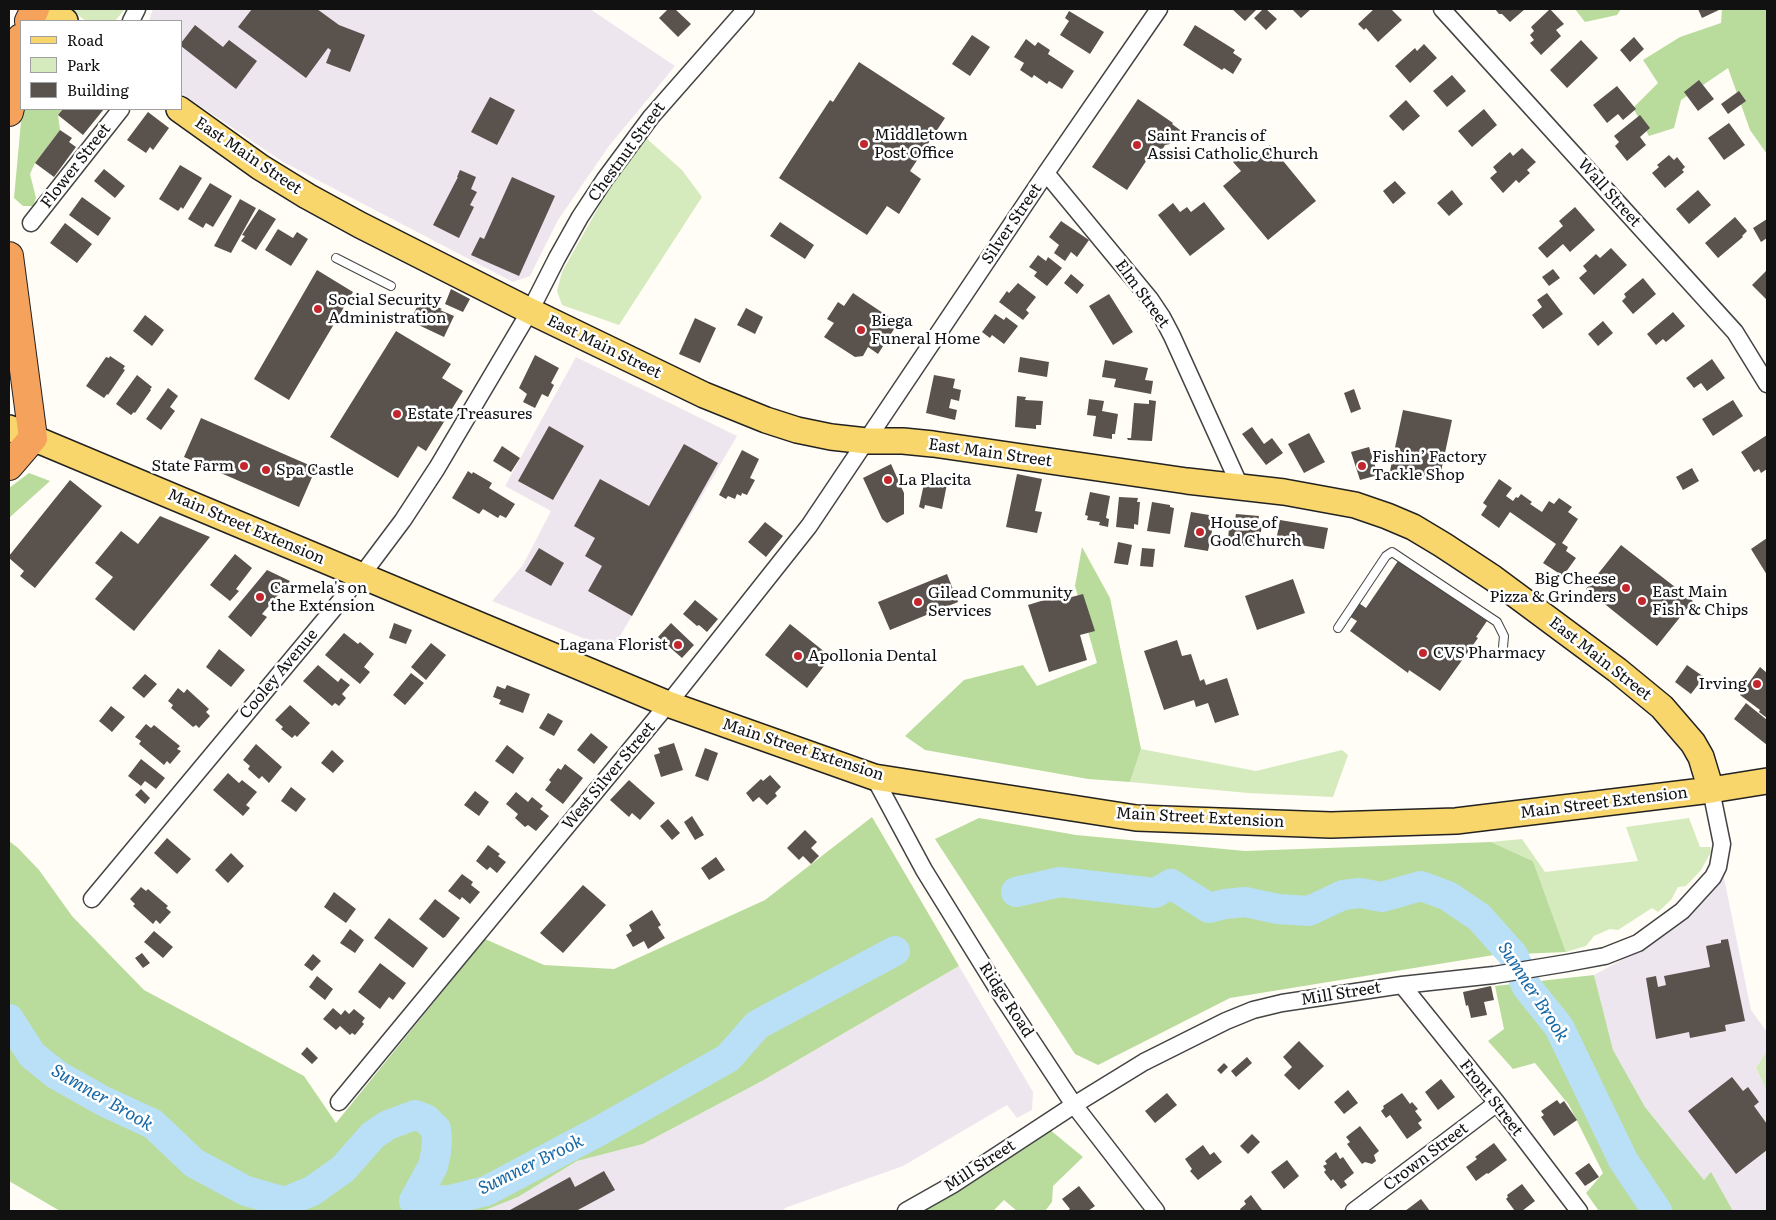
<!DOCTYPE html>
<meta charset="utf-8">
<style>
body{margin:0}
#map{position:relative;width:1776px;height:1220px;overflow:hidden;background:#fffdf5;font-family:Literata,serif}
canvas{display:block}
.frame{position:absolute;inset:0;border:10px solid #111;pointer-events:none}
.legend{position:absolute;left:20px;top:20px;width:162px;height:90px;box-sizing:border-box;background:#fff;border:1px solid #a0a0a0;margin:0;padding:6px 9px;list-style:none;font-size:15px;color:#111}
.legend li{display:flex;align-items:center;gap:10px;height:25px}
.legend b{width:25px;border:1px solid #a0a0a0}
</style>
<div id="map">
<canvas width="1776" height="1220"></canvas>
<div class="frame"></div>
<ul class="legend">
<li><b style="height:6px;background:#f9d66b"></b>Road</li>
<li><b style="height:14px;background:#d5ebbd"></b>Park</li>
<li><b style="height:14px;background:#5a524d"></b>Building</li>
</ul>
</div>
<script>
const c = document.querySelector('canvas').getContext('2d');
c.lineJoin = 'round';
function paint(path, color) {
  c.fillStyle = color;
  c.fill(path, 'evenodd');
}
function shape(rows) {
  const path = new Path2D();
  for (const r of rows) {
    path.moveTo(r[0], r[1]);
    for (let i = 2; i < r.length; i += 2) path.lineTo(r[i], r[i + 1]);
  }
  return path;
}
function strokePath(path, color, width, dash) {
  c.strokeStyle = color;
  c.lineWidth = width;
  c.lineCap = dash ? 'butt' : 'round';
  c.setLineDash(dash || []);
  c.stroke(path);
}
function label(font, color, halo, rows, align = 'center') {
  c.font = font + ' Literata,serif';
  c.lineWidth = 5;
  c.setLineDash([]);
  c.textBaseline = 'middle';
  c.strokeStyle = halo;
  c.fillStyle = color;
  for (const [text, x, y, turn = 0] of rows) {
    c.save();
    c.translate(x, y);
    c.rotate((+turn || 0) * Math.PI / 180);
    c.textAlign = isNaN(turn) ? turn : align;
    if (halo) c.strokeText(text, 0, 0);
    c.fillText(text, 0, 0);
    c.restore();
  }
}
paint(shape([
 [153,9,590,9,675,66,609,146,558,220,530,276,513,282,283,162,181,93,181,21,149,21],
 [576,357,737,436,612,650,492,601,523,565,551,511,505,486],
 [1723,873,1751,1010,1767,1032,1767,1050,1756,1068,1767,1092,1767,1211,1733,1211,1711,1173,1704,1180,1645,1107,1613,1051,1594,975,1640,950,1667,933],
 [959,966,1033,1092,1032,1110,1017,1118,1007,1105,903,1166,785,1208,783,1211,483,1211,518,1197,577,1161,643,1144,762,1081]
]), '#eee6ef');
paint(shape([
 [70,9,125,9,115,21,86,21],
 [646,138,682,170,702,197,619,325,562,305,557,291,562,272,606,194,638,144],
 [1141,749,1256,771,1342,750,1348,755,1333,797,1248,793,1130,782],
 [1689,818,1700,847,1710,847,1711,852,1701,870,1686,886,1678,887,1671,900,1658,912,1652,908,1618,930,1610,929,1594,936,1586,946,1566,952,1533,861,1491,842,1522,839,1545,872,1638,861,1626,827],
 [1767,1050,1767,1092,1756,1068]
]), '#d5ebbd');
paint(shape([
 [1575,9,1621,9,1617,15,1585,22],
 [1722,9,1767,9,1767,154,1750,130,1728,68,1681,100,1674,128,1649,136,1633,108,1658,83,1643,60,1680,37,1721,23],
 [24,109,63,109,58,115,60,130,35,163,30,174,36,198,33,206,23,206,14,198,21,122],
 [29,473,50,481,9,518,9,488],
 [1082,547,1110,598,1141,749,1130,782,1088,779,925,750,905,736,964,680,1023,665,1037,686,1097,663,1075,586],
 [872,817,959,966,762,1081,643,1144,577,1161,518,1197,483,1211,60,1211,9,1181,9,841,18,848,39,870,72,916,144,990,304,1076,336,1123,485,939,544,965,614,969,765,900],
 [979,818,1076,835,1245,851,1491,842,1533,861,1566,952,1494,955,1230,998,1098,1065,1075,1054,935,839],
 [1594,975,1613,1050,1645,1107,1704,1180,1711,1172,1733,1211,1599,1211,1586,1193,1603,1173,1569,1105,1535,1063,1513,1069,1488,1041,1504,1029,1495,986],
 [1049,1129,1083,1157,1053,1186,1052,1202,1045,1211,1017,1211,1004,1200,993,1211,921,1211]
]), '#b9dc9c');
strokePath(shape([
 [1016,892,1060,882,1155,893,1171,884,1209,908,1225,904,1245,902,1278,909,1309,911,1343,895,1360,893,1382,897,1421,886,1448,896,1479,917,1513,955,1527,987,1559,1027,1623,1160,1657,1211],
 [9,1019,32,1055,57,1075,103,1101,153,1124,194,1163,246,1191,285,1202,312,1191,343,1169,373,1135,388,1125,415,1115,426,1119,436,1129,437,1140,436,1152,433,1166,414,1201,450,1200,486,1191,599,1131,728,1058,757,1025,895,951]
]), '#b9e0f7', 30);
paint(shape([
 [252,9,317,9,339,25,365,35,350,72,326,63,331,50,328,48,306,78,238,27],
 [668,9,675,9,691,24,678,37,659,18],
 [1232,9,1257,9,1245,21],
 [1263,9,1266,9,1277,19,1266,30,1254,18],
 [1292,9,1311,9,1301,18],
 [1374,9,1391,9,1402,20,1378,42,1366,28,1364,30,1358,24],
 [1495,9,1525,9,1510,22,1502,14,1499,14],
 [1550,9,1564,24,1556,30,1561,36,1541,55,1530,43,1534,40,1530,35,1534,31,1531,27],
 [1698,9,1721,9,1702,18],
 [1069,11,1104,32,1090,54,1060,35,1069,21,1065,18],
 [195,25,223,47,229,40,257,61,236,89,181,46,181,43],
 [1195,25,1235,50,1233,53,1242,59,1233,74,1224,68,1222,70,1183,45],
 [972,35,990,47,970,76,952,64],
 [1634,37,1644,49,1630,62,1620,50],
 [1026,39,1035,46,1038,42,1050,50,1048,54,1074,71,1062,89,1049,81,1047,84,1034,75,1032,78,1020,70,1024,63,1014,57],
 [1581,40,1598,58,1567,88,1550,70],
 [1424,44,1437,58,1410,83,1395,66,1415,48,1417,51],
 [859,62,945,118,910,171,921,179,899,214,887,206,867,235,779,178,830,100,833,102],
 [1452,75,1466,91,1447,107,1433,91],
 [1699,80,1714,99,1698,111,1684,92],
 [1617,86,1636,109,1623,120,1618,114,1607,123,1593,105],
 [1739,91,1746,101,1728,114,1721,104],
 [490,97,515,110,497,145,471,132],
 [1138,99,1173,123,1172,124,1180,130,1170,144,1165,145,1162,150,1156,146,1127,190,1092,167],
 [1406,100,1420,116,1403,131,1389,116],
 [63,109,104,109,83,135,58,115],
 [1484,109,1497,125,1472,147,1458,131],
 [148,112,169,128,153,150,150,147,146,153,127,140],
 [1640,115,1650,128,1640,137,1646,145,1627,161,1615,146,1619,142,1614,136],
 [1729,123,1745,145,1724,160,1708,138],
 [60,130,72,138,69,142,76,147,54,177,35,163],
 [1270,145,1316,201,1268,240,1223,186,1241,171,1233,162,1247,150,1254,159],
 [1522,148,1536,162,1527,170,1530,173,1519,183,1516,180,1503,193,1490,178,1497,172,1493,167,1510,152,1513,156],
 [1669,155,1674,160,1677,157,1685,167,1682,170,1684,172,1665,188,1652,173,1659,167,1657,165],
 [180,165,202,178,183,209,181,207,178,211,159,199],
 [104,169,125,186,115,198,94,181],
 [460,170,476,177,471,189,477,192,470,205,474,207,459,238,433,225,458,177,457,177],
 [512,177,555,196,519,276,471,255,480,237,484,239],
 [1395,181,1406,193,1393,204,1383,191],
 [210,183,232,196,213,227,206,223,203,228,188,219],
 [1452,190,1463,204,1449,216,1437,203],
 [1698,190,1711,205,1689,224,1676,209],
 [82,197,111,218,98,236,69,215],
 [240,199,256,208,231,253,214,246],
 [1204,202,1225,229,1190,256,1158,215,1173,203,1180,212,1187,207,1191,212],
 [1575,207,1595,230,1570,252,1563,244,1547,258,1538,248,1563,226,1559,221],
 [259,209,276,219,256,250,241,241,245,236,242,235],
 [1735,217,1747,231,1742,236,1743,237,1718,258,1705,243],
 [1767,219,1767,238,1761,242,1753,228],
 [1061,221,1089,240,1077,257,1071,252,1065,261,1054,253,1059,245,1049,237],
 [780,222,814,245,805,259,770,236],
 [65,223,92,244,77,263,50,243],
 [278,229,293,238,297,232,308,239,291,266,265,250],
 [1611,248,1627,265,1594,295,1579,278,1587,271,1583,266,1596,254,1600,258],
 [1038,255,1046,261,1048,257,1062,268,1047,286,1034,276,1037,272,1029,267],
 [1553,269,1560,278,1549,286,1542,277],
 [317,270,353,292,289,400,254,379],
 [1767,270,1767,300,1752,285],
 [1071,274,1084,285,1077,294,1064,283],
 [1643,278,1656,294,1633,314,1622,301,1626,297,1624,294],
 [1018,283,1036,297,1026,310,1029,313,1023,320,999,302,1007,291,1009,293],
 [451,289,470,299,463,312,445,304],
 [853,293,898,323,878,354,868,347,863,356,855,357,824,337,834,323,827,319,838,302,844,306],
 [1547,293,1563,314,1543,329,1532,315,1542,307,1537,300],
 [1109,294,1133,332,1113,345,1089,306],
 [421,299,442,309,440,310,454,316,444,337,410,321],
 [746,308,763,317,755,334,737,325],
 [1673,312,1685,326,1666,342,1663,339,1656,345,1647,334],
 [995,314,1004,320,1006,317,1018,326,1004,344,992,335,990,338,982,332],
 [145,315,164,330,152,346,133,331],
 [695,318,716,328,700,363,679,354],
 [1603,321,1613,333,1598,346,1588,334],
 [396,331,451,364,442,378,463,391,426,451,418,446,398,478,330,437],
 [535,355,559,368,551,383,554,385,548,397,542,394,535,408,523,402,527,394,519,388],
 [110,356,125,366,123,369,125,370,108,395,107,394,104,398,86,386,106,357,109,358],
 [1020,357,1049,362,1047,377,1018,372],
 [1712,359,1725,378,1707,391,1701,383,1694,388,1686,378],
 [1105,360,1148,368,1145,380,1153,381,1151,394,1114,387,1116,379,1102,377],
 [137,375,152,387,150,389,151,390,135,413,134,412,131,415,116,404],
 [934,375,955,379,953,388,961,390,959,401,951,399,949,408,957,410,955,420,926,413],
 [168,388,178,396,170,407,175,411,161,430,146,419],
 [1354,389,1361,409,1351,413,1344,393],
 [1017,396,1026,397,1025,400,1043,401,1041,425,1036,425,1036,429,1015,427],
 [1089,399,1104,401,1102,411,1118,414,1115,434,1112,434,1112,439,1093,436,1096,416,1087,415],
 [1149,400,1156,401,1152,441,1128,440,1127,438,1131,438,1134,403,1149,404],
 [1733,400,1743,416,1713,436,1702,419],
 [1403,410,1452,420,1439,481,1390,471],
 [201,418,316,468,299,507,184,457],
 [549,426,584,446,553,500,518,481],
 [1252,427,1264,444,1272,438,1283,453,1266,465,1242,434],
 [1309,433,1325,462,1304,473,1288,444],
 [1767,435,1767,469,1761,473,1759,469,1754,472,1741,452],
 [684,444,718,463,632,616,588,591,602,566,585,556,595,538,574,526,600,479,649,506],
 [502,446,520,458,511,472,493,461],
 [1369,447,1378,475,1360,480,1351,452],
 [742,450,759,459,750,478,755,480,747,495,742,493,741,496,737,494,735,499,728,496,726,499,719,495],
 [891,464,904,493,904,514,887,523,882,519,863,478],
 [1692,468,1699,481,1683,490,1676,477],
 [468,471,472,474,473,472,492,483,489,488,515,504,506,518,500,515,498,518,483,509,479,514,452,498],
 [1017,474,1042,479,1035,511,1042,512,1037,533,1006,527],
 [925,479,947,484,942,509,925,505,924,509,919,507],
 [1499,479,1512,488,1506,496,1513,501,1516,497,1518,498,1521,494,1532,502,1530,504,1542,512,1549,501,1554,504,1559,498,1572,507,1568,512,1578,519,1562,543,1568,547,1566,551,1576,558,1563,576,1543,563,1556,544,1510,512,1499,528,1481,515,1487,506,1483,503],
 [70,480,102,506,35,588,20,576,24,571,9,558,9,556],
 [1090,492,1110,496,1106,518,1109,519,1108,527,1099,525,1100,522,1087,520,1088,516,1085,515],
 [1119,497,1138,498,1137,502,1140,502,1138,525,1134,524,1134,529,1116,527],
 [1152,502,1170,505,1170,507,1174,508,1170,534,1147,531],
 [1191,512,1215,516,1208,551,1184,547],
 [1236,514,1259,516,1258,521,1262,522,1260,542,1257,542,1256,547,1233,545,1233,539,1228,539,1230,518,1235,519],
 [160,516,210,537,134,631,95,599,113,577,95,563,121,531,138,544],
 [1280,520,1328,528,1324,549,1276,541],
 [765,522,783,536,766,557,748,542],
 [1767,538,1767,575,1751,549],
 [1118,542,1132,545,1128,565,1114,563],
 [1621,545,1693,601,1657,646,1586,589],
 [539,548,564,563,551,586,525,571],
 [1142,548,1155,549,1153,567,1140,566],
 [235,554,252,568,236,589,239,591,230,601,210,585],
 [1398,561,1487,621,1476,637,1478,638,1440,691,1409,670,1408,673,1350,631,1357,621,1344,613,1353,599,1366,608],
 [267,570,290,581,262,614,267,617,251,637,228,617],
 [947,574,958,602,890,630,878,602],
 [1293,579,1305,613,1257,630,1245,596],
 [1067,593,1068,598,1083,594,1095,631,1080,635,1087,660,1049,672,1028,605],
 [695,600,718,619,707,632,699,625,697,626,683,614],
 [394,623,412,630,406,644,389,638],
 [671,623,694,645,682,658,658,637],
 [790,624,831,657,807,688,765,655],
 [344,633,358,644,360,642,374,654,364,667,370,672,360,684,325,655],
 [1177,640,1182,656,1191,654,1200,681,1204,679,1206,685,1227,678,1239,715,1215,723,1208,703,1196,707,1194,700,1164,710,1144,651],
 [431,643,446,655,426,680,411,667],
 [219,649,245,670,231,687,206,667],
 [318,665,338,682,341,678,350,685,342,694,346,698,339,706,335,703,332,706,303,681],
 [1687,665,1704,677,1691,694,1675,682],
 [1760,667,1767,673,1767,718,1759,712,1760,710,1740,695],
 [411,673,424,683,405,705,393,695],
 [145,674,157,684,144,698,132,688],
 [507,685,530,694,523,713,499,704,501,700,493,697,497,686,505,689],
 [178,688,184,693,187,689,209,709,206,712,210,716,199,728,196,725,193,727,171,708,173,705,168,701],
 [1746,703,1767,720,1767,745,1734,719],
 [290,705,310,723,297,737,295,735,292,738,281,729,283,727,275,720],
 [111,706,125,717,112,732,99,721],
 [548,713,563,721,554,736,539,728],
 [146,724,151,728,154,725,180,746,177,749,181,751,170,764,167,761,164,765,139,744,141,741,135,737],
 [591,733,608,747,594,764,577,750],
 [674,743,683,770,661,777,654,755,660,753,658,748],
 [256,744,282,767,269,783,262,776,259,779,248,769,250,766,243,760],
 [507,745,524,758,513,774,495,761],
 [705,748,718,753,708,781,695,776],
 [332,750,344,761,333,773,321,763],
 [141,759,165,778,156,789,145,781,141,786,128,776],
 [565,764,583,778,563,804,545,790,551,782,549,780,558,768,561,770],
 [228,773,239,783,242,780,257,792,246,805,250,808,243,816,213,790],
 [770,775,781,787,775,793,777,796,767,805,759,797,753,802,746,793,761,779,763,781],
 [629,780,655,803,640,820,632,813,629,817,610,800],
 [291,787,306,799,296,812,281,801],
 [141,789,150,798,145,804,135,795],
 [475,791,489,802,479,816,464,805],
 [516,792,528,802,532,797,543,806,540,809,549,816,536,831,528,825,525,827,515,818,518,814,506,804],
 [692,816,704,835,695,840,684,822],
 [668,819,680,833,672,840,660,826],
 [805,830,817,842,811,848,819,856,811,864,803,856,799,860,787,848],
 [167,838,191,859,177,874,154,853],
 [488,845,500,854,498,856,506,862,497,873,490,867,487,870,476,861],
 [231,853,244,866,228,883,215,870],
 [716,857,725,870,709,880,701,868],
 [462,874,473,882,471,885,480,892,470,904,462,897,460,900,448,891],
 [583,885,606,905,563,953,540,933],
 [141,887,146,891,148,889,168,906,166,908,171,912,160,924,156,920,153,924,133,906,135,904,130,899],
 [334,892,356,909,346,923,324,907],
 [435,899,460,918,445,937,443,938,419,919],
 [652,910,661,925,658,927,665,938,648,949,644,941,633,947,626,935,632,931,629,925],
 [389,918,428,948,413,968,374,938],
 [350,929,364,940,355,953,340,943],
 [154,931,173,947,163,958,144,942],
 [1728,939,1745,1021,1725,1025,1726,1031,1690,1038,1689,1032,1656,1039,1646,978,1656,976,1658,987,1666,985,1664,976,1710,967,1706,946,1721,943,1721,940],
 [142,953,150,963,143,968,135,958],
 [313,954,321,961,312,971,304,965],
 [380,963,406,983,393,1000,389,997,380,1009,358,992],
 [317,976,333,989,325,1000,309,987],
 [1491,986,1494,1000,1484,1002,1487,1015,1471,1018,1468,1005,1466,1006,1463,992],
 [333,1008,341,1015,345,1010,349,1014,354,1009,365,1018,362,1022,364,1024,355,1035,352,1033,350,1035,340,1026,336,1030,323,1019],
 [1299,1041,1324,1066,1299,1090,1284,1075,1292,1067,1283,1057],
 [307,1047,318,1058,312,1064,301,1054],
 [1247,1057,1252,1063,1236,1077,1231,1071],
 [1224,1063,1228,1067,1221,1074,1217,1070],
 [1732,1077,1743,1091,1748,1087,1759,1102,1754,1106,1767,1124,1767,1150,1736,1174,1688,1111],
 [1441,1079,1455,1097,1438,1110,1425,1092],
 [1348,1090,1358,1103,1344,1114,1334,1102],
 [1167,1093,1177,1105,1155,1123,1145,1111],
 [1402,1093,1410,1104,1412,1102,1418,1109,1415,1111,1422,1120,1418,1123,1422,1128,1407,1139,1390,1115,1386,1118,1381,1111,1384,1108,1383,1106],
 [1557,1100,1560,1104,1564,1101,1577,1120,1554,1136,1541,1117,1544,1115,1541,1111],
 [1360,1126,1379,1151,1374,1155,1376,1161,1372,1164,1365,1162,1362,1164,1347,1144,1350,1142,1346,1137],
 [1252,1134,1260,1142,1248,1154,1240,1146],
 [1494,1143,1507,1160,1488,1174,1487,1173,1476,1181,1466,1167,1477,1159,1475,1157],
 [1203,1145,1210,1155,1214,1152,1222,1162,1198,1180,1190,1171,1192,1169,1185,1159],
 [1336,1152,1340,1159,1343,1157,1354,1173,1344,1181,1347,1185,1341,1189,1333,1179,1331,1181,1324,1172,1326,1170,1323,1166,1327,1164,1325,1161],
 [1287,1160,1299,1176,1284,1189,1271,1172],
 [1589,1163,1599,1177,1585,1186,1575,1173],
 [604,1171,615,1190,576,1211,511,1211,510,1210,570,1177,575,1187],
 [1522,1184,1535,1201,1522,1211,1515,1211,1506,1199,1508,1197,1507,1195],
 [1079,1186,1095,1206,1088,1211,1067,1211,1070,1209,1062,1199],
 [1251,1195,1262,1210,1260,1211,1241,1211,1240,1209,1246,1204,1244,1201],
 [1421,1199,1430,1211,1405,1211]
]), '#5a524d');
const service = shape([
 [336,258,391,286],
 [1338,628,1386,556,1392,552,1497,622,1504,636,1503,647]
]);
const minor = shape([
 [1442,9,1735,332,1767,384],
 [131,21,137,9],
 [1046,173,1150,299,1162,317,1172,336,1240,486],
 [31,223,121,109],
 [874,777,924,870,1000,993,1074,1105,1156,1211],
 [92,899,361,576,403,520,437,468,530,311,557,258,580,217,605,179,651,117,746,9],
 [1402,985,1497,1103,1579,1211],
 [339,1102,668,704,809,526,1046,173,1159,9],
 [906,1211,952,1185,1074,1105,1144,1062,1226,1021,1253,1010,1282,1003,1402,985,1494,975,1567,963,1605,956,1638,943,1682,911,1713,877,1718,867,1722,844,1711,790],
 [1354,1211,1497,1103]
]);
const primary = shape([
 [48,9,65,21],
 [179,109,260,167,307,196,360,225,530,311,704,395,766,420,797,430,831,437,867,441,903,441,933,444,1187,481,1284,492,1355,505,1387,516,1413,527,1443,545,1493,578,1617,670,1662,707,1693,743,1701,757,1711,790],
 [9,428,668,704,874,777,1136,818,1331,825,1456,821,1711,790,1767,781]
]);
const motorway = shape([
 [29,21,35,9],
 [9,66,21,38],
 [9,112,21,61],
 [9,256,33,438,9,466]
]);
strokePath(service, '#444', 10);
strokePath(minor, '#444', 19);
strokePath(primary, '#222', 28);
strokePath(motorway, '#222', 30);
strokePath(service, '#fff', 8);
strokePath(minor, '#fff', 16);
strokePath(primary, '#f9d66b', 25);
strokePath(motorway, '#f5a25d', 28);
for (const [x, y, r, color] of [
 [864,144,5,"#c4262e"],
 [1137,145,5,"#c4262e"],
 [318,309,5,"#c4262e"],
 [861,330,5,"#c4262e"],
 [397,414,5,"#c4262e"],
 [244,466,5,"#c4262e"],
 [1362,466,5,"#c4262e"],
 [266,470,5,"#c4262e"],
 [888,480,5,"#c4262e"],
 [1200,532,5,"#c4262e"],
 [1626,588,5,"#c4262e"],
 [260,597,5,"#c4262e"],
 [1642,601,5,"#c4262e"],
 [918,602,5,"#c4262e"],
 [678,645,5,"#c4262e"],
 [1423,653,5,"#c4262e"],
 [798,656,5,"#c4262e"],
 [1757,684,5,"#c4262e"]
]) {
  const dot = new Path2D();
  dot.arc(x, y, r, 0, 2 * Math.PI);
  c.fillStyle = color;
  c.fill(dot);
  strokePath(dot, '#fff', 2);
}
label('16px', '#111', '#fff', [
 ["Middletown",874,135],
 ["Post Office",874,153],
 ["Saint Francis of",1147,136],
 ["Assisi Catholic Church",1147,154],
 ["Social Security",328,300],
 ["Administration",328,318],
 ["Biega",871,321],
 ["Funeral Home",871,339],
 ["Estate Treasures",407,414],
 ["Fishin’ Factory",1372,457],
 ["Tackle Shop",1372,475],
 ["State Farm",234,466,"right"],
 ["Spa Castle",276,470],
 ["La Placita",898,480],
 ["House of",1210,523],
 ["God Church",1210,541],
 ["Big Cheese",1616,579,"right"],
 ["Pizza & Grinders",1616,597,"right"],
 ["Carmela's on",270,588],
 ["the Extension",270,606],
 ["East Main",1652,592],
 ["Fish & Chips",1652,610],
 ["Gilead Community",928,593],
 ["Services",928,611],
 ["Lagana Florist",668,645,"right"],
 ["CVS Pharmacy",1433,653],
 ["Apollonia Dental",808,656],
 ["Irving",1747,684,"right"]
], 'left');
label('16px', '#111', '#fff', [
 ["Chestnut Street",627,152,-54],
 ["East Main Street",248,156,34],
 ["Flower Street",76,166,-52],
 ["Wall Street",1609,193,48],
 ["Silver Street",1012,224,-56],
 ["Elm Street",1142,294,54],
 ["East Main Street",604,347,26],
 ["East Main Street",990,453,8],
 ["Main Street Extension",246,527,23],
 ["East Main Street",1600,659,38],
 ["Cooley Avenue",279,674,-50],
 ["Main Street Extension",803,750,18],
 ["West Silver Street",609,776,-50],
 ["Main Street Extension",1604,803,-7],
 ["Main Street Extension",1200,818,3],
 ["Mill Street",1341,994,-9],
 ["Ridge Road",1006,1000,57],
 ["Front Street",1491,1098,52],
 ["Crown Street",1426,1157,-37],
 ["Mill Street",980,1166,-33]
]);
label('italic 18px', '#1768a6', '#fff', [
 ["Sumner Brook",1533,992,57],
 ["Sumner Brook",102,1098,30],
 ["Sumner Brook",531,1165,-26]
]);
</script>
